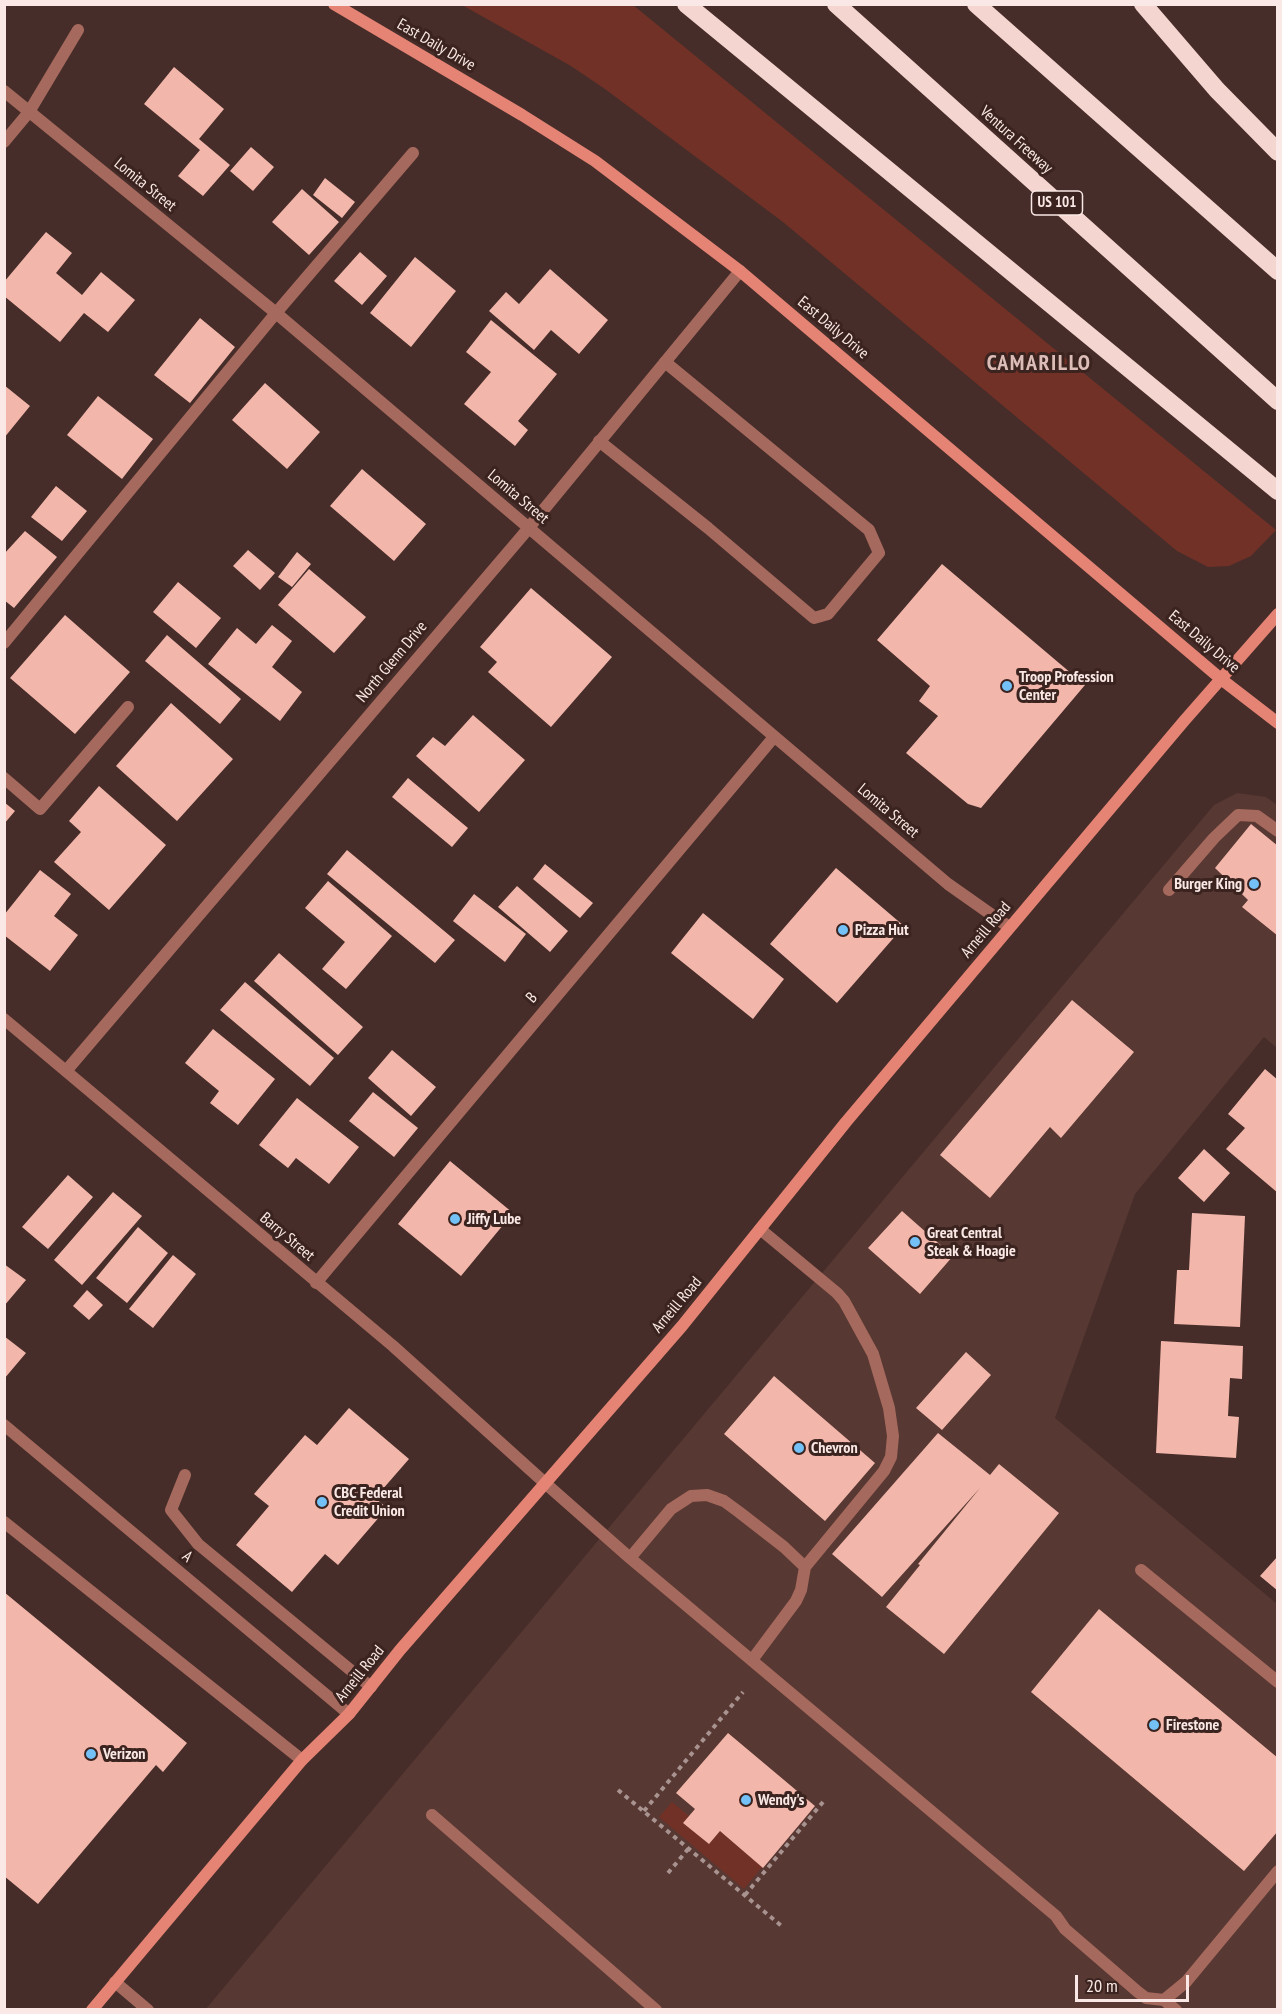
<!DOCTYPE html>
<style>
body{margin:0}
#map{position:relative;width:1282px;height:2014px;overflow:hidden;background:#462d29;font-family:"PT Sans Narrow",sans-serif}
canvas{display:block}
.frame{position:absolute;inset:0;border:6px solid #f9e8e5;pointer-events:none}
.scale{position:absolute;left:1075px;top:1975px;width:114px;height:27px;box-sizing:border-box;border:3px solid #f9e8e5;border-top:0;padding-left:8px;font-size:18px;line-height:21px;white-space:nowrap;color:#f9e8e5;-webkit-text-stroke:4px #3b231f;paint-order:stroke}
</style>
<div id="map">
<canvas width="1282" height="2014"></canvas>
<div class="frame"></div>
<div class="scale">20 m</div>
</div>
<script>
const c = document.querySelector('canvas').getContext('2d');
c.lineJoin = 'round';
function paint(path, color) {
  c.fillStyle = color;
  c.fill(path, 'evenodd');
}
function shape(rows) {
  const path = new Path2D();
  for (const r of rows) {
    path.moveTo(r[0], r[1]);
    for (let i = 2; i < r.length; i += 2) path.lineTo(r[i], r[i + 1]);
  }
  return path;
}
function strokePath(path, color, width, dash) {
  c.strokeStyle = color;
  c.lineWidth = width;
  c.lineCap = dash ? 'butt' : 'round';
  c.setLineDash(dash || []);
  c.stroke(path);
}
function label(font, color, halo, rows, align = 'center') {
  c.font = font + ' "PT Sans Narrow",sans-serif';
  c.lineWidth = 6;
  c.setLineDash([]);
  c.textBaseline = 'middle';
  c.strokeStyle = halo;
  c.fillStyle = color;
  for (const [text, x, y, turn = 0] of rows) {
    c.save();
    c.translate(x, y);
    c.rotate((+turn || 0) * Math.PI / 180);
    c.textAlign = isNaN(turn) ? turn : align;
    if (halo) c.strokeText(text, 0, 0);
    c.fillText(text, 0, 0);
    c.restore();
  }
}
paint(shape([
 [1237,793,1266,797,1277,805,1277,1048,1264,1037,1135,1194,1055,1418,1277,1604,1277,2009,205,2010,1214,805]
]), '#573832');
paint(shape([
 [462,5,633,5,1276,530,1251,556,1229,566,1208,567,1177,551,783,222,605,89,571,66],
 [672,1802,689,1816,683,1823,709,1844,720,1831,762,1867,744,1889,659,1817]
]), '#723127');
paint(shape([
 [174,67,224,109,199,139,230,165,203,196,178,176,200,150,144,104],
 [251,147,274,167,253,191,230,171],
 [325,178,355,202,342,218,313,195],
 [302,189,339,222,309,255,272,222],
 [46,232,72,253,56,273,82,295,101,272,135,300,108,332,84,313,60,342,4,296,4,282],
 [360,252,387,276,362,305,334,281],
 [415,257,456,291,411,347,370,313],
 [550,269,608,320,579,354,551,330,534,350,489,311,506,292,519,304],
 [200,318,235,347,190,403,154,375],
 [491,320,557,374,518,421,528,430,515,446,464,404,491,372,466,352],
 [265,383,320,432,287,469,232,420],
 [4,385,30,406,4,438],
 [98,396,153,439,122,479,67,435],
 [362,469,426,524,394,561,330,506],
 [56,486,87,511,62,541,31,517],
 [25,531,57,557,14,608,4,600,4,554],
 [248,550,275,573,260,590,233,566],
 [297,552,311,564,292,587,278,577],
 [942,564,1085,685,981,808,968,804,906,753,938,716,919,701,930,686,877,640],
 [309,569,366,617,334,653,278,605],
 [178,582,221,618,196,648,153,612],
 [531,588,612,657,551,727,488,672,497,662,480,647],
 [65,615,130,672,75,734,10,678],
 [272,625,292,641,272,667,302,692,280,721,208,664,237,628,256,644],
 [167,635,241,699,220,724,145,661],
 [171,703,233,759,177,821,116,766],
 [473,715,525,760,479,812,416,756,433,737,445,746],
 [408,778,468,828,452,847,392,797],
 [99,786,166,845,109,910,54,862,81,832,69,821],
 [4,802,15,811,4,824],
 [1251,824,1278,846,1278,936,1242,907,1248,900,1215,868],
 [347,850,455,940,435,963,327,874],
 [545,864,593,903,580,918,533,879],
 [836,868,904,926,837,1003,770,944],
 [40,870,71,894,54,916,78,935,50,971,4,935,4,915],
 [328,881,392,936,346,989,322,969,345,942,305,908],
 [517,886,568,931,550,952,498,907],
 [474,894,526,934,505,962,453,921],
 [703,913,784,979,753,1019,671,953],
 [279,953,363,1027,338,1055,254,981],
 [245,982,334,1058,310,1086,220,1010],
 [1072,1000,1134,1052,1061,1138,1050,1127,990,1198,940,1155],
 [213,1029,275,1079,238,1125,210,1103,219,1091,185,1063],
 [392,1050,436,1087,411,1116,368,1078],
 [1265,1069,1278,1080,1278,1193,1226,1149,1245,1128,1228,1114],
 [373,1092,418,1128,394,1157,349,1121],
 [297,1098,359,1147,329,1184,296,1158,288,1168,259,1145],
 [1204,1149,1230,1173,1204,1202,1178,1178],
 [450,1161,513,1213,461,1276,398,1224],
 [68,1175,93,1197,48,1249,22,1227],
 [113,1192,142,1216,82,1285,54,1260],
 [902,1211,953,1256,920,1294,868,1248],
 [1192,1213,1245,1216,1240,1327,1174,1324,1177,1270,1189,1270],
 [138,1227,168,1253,127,1303,96,1278],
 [173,1255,196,1274,153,1328,129,1309],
 [4,1264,26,1280,4,1306],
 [87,1290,103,1305,89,1320,73,1306],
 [4,1336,26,1353,4,1379],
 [1161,1341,1243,1346,1242,1379,1230,1378,1228,1416,1239,1417,1236,1458,1156,1453],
 [966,1352,991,1375,942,1430,916,1408],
 [774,1376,875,1463,825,1521,724,1434],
 [349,1408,409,1459,375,1498,387,1508,338,1565,325,1554,292,1592,236,1545,269,1506,254,1494,305,1435,317,1445],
 [938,1433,990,1475,999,1464,1059,1513,944,1654,886,1607,920,1565,918,1564,980,1488,882,1597,832,1554],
 [1278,1556,1278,1591,1260,1576],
 [4,1592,187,1743,163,1772,156,1765,38,1904,4,1876],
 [1099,1609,1278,1758,1278,1831,1244,1871,1031,1692],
 [728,1733,815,1806,763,1868,720,1831,709,1844,683,1823,695,1809,676,1793]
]), '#f3b6ab');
strokePath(shape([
 [618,1790,784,1928],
 [644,1811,743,1692],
 [668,1873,689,1848],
 [745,1895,823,1802]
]), '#a89390', 4, [4.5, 4.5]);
strokePath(shape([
 [599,441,708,528,814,618,828,614,879,553,869,530,665,362],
 [4,643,276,313,413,153],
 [4,778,40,809,128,707],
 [1169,890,1214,838,1238,815,1257,816,1278,831],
 [316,1283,774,737],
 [4,1425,349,1714],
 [185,1475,171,1510,198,1544,371,1687],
 [545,1483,630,1558,1056,1916,1065,1929,1138,1992,1146,1998,1164,2000,1176,2010],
 [4,1522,302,1760],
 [630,1558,671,1509,691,1496,707,1495,724,1501,739,1512,784,1547,805,1567],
 [1141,1570,1278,1682],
 [752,1660,796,1601,801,1590,805,1567,884,1471,891,1457,893,1436,889,1408,873,1354,844,1301,837,1293,760,1229],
 [432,1815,656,2010],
 [115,1982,148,2010],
 [1164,2000,1186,1982,1278,1871]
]), '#a6695e', 12);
strokePath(shape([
 [4,91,276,313,948,884,1009,927],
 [4,142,29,112,78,30],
 [4,1019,393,1346,545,1483],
 [66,1071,522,536,740,271]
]), '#a6695e', 12);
strokePath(shape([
 [334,4,522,115,595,161,740,271,1221,679,1278,723],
 [92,2010,302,1760,349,1714,400,1650,682,1326,846,1122,1184,721,1278,614]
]), '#e58474', 12);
strokePath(shape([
 [686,4,1278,491],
 [836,4,1278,401],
 [976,4,1278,271],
 [1143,4,1217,90,1278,152]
]), '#f5d5cf', 18);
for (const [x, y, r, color] of [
 [1007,686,6,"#73c1f6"],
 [1254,884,6,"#73c1f6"],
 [843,930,6,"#73c1f6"],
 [455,1219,6,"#73c1f6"],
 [915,1242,6,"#73c1f6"],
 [799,1448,6,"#73c1f6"],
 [322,1502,6,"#73c1f6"],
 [1154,1725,6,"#73c1f6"],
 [91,1754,6,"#73c1f6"],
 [746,1800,6,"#73c1f6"]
]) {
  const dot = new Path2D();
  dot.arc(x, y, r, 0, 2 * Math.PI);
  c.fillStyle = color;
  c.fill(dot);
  strokePath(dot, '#3b231f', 2);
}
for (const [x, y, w] of [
 [1057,203,51]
]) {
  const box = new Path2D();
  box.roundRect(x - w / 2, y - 12, w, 24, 4.5);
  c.fillStyle = '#3b231f';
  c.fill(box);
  strokePath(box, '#f9e8e5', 1.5);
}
label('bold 15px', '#f9e8e5', null, [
 ["US 101",1057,203]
]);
label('16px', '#f9e8e5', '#3b231f', [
 ["East Daily Drive",436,45,30],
 ["Ventura Freeway",1016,140,42],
 ["Lomita Street",145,185,39],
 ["East Daily Drive",833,328,40],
 ["Lomita Street",518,497,40],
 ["East Daily Drive",1204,642,40],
 ["North Glenn Drive",392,662,-50],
 ["Lomita Street",888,811,40],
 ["Arneill Road",986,930,-50],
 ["B",532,998,-49],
 ["Barry Street",287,1237,40],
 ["Arneill Road",677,1305,-50],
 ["A",187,1557,40],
 ["Arneill Road",360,1674,-51]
]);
label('bold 16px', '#f9e8e5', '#3b231f', [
 ["Troop Profession",1019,677],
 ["Center",1019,695],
 ["Burger King",1242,884,"right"],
 ["Pizza Hut",855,930],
 ["Jiffy Lube",467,1219],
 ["Great Central",927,1233],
 ["Steak & Hoagie",927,1251],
 ["Chevron",811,1448],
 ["CBC Federal",334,1493],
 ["Credit Union",334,1511],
 ["Firestone",1166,1725],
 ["Verizon",103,1754],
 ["Wendy's",758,1800]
], 'left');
c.letterSpacing = '1.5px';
label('bold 22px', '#dcbcb7', '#3b231f', [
 ["CAMARILLO",1039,364]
]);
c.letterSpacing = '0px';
</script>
